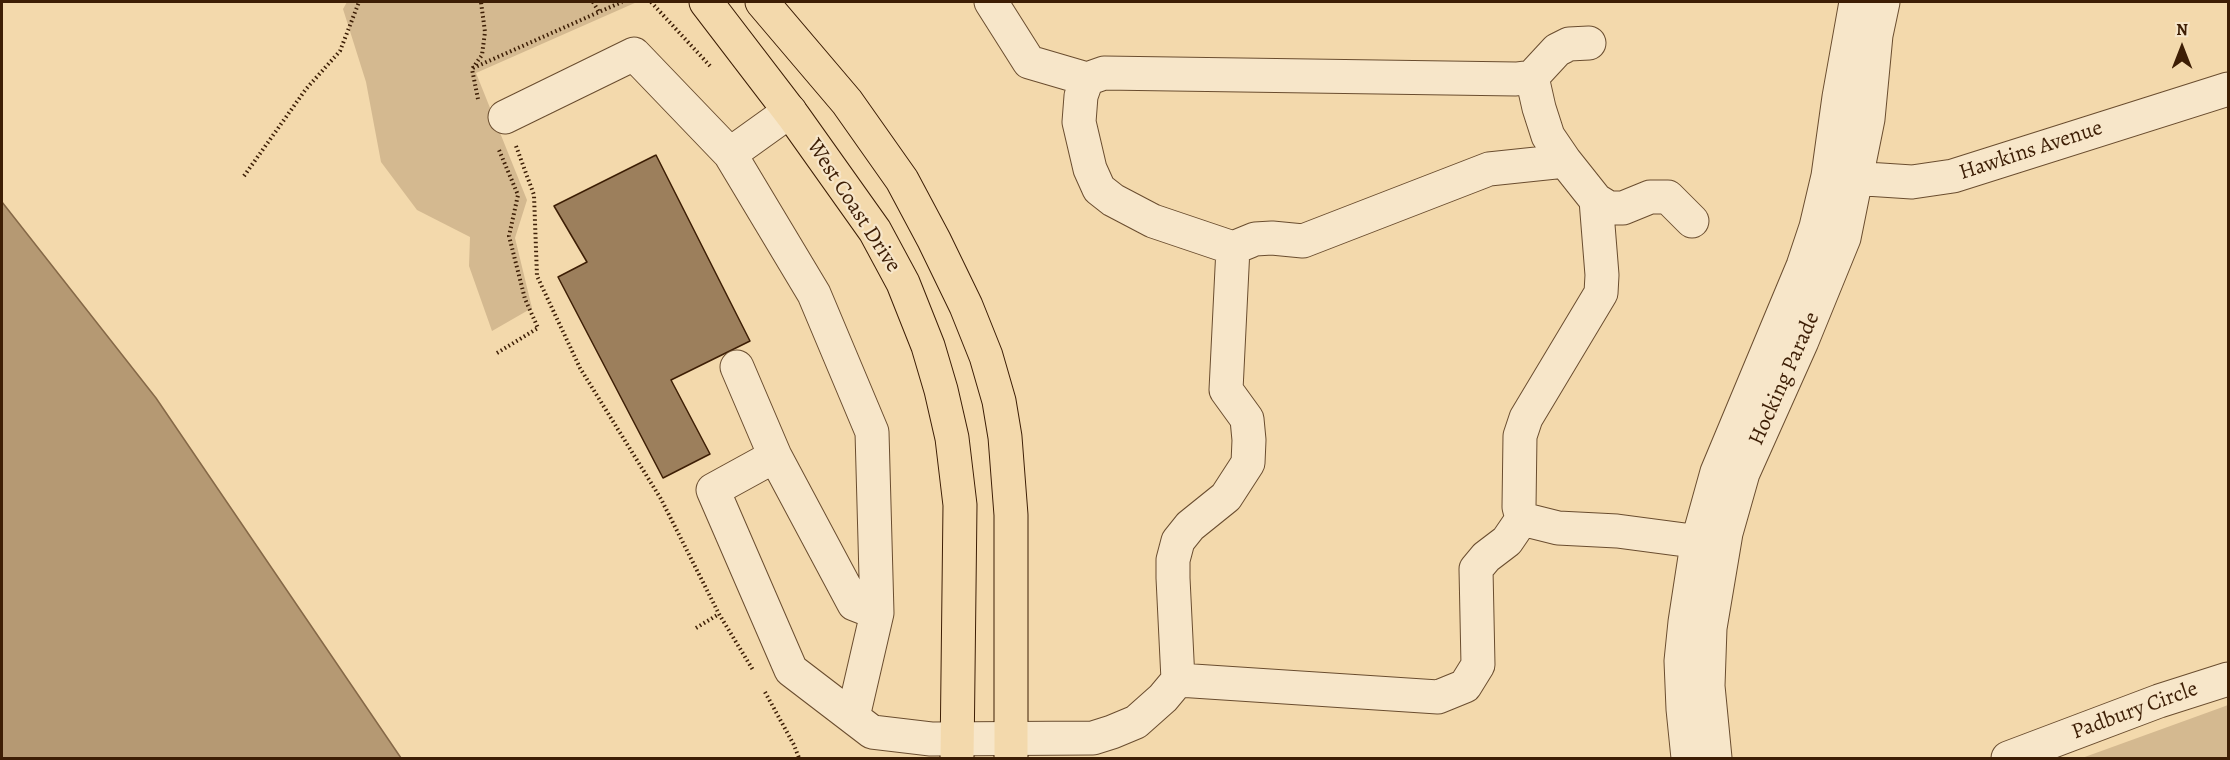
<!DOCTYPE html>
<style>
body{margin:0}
#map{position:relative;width:2230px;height:760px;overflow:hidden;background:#f3d9ac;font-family:Alegreya,serif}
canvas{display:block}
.frame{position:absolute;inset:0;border:3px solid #3d1e05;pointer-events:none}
.north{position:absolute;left:2152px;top:18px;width:60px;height:60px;-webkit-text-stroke:4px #f7e6c9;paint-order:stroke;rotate:0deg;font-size:16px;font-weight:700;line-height:24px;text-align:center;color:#3d1e05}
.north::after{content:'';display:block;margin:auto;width:21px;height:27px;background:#3d1e05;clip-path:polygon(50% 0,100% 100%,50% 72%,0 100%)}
</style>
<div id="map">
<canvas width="2230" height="760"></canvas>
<div class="frame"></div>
<div class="north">N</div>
</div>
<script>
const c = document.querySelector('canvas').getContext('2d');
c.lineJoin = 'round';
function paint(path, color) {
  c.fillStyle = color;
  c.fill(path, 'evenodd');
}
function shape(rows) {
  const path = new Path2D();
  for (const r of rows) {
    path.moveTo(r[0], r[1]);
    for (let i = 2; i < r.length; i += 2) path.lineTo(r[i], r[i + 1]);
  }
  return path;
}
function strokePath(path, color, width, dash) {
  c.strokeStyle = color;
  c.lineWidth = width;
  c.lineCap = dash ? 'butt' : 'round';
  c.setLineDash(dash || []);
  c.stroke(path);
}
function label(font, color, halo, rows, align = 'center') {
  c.font = font + ' Alegreya,serif';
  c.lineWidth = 4.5;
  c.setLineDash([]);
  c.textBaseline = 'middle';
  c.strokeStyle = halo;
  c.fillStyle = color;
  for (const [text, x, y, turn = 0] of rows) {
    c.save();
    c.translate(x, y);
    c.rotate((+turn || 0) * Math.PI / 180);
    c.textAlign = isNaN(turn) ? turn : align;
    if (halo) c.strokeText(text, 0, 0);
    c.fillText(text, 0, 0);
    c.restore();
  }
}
paint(shape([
 [347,2,637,2,476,73,527,200,515,238,532,308,492,331,469,266,470,237,417,210,381,162,366,82,343,9],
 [2228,705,2228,758,2082,758,2220,708]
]), '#d4b990');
const water = shape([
 [2,202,156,398,401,758,2,758,2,202]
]);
paint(water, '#b59973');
strokePath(water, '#856847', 1.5);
const building = shape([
 [656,155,750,341,671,380,710,454,663,478,558,277,587,262,554,206,656,155]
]);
paint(building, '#9c7f5c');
strokePath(building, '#3d1e05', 1.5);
const minor = shape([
 [991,2,1029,62,1087,79],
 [505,117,634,54,730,154,814,294,872,432,877,613,853,717],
 [730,154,790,111],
 [1565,161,1596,200,1609,208,1623,208,1650,197,1668,197,1692,221],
 [1835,177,1912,182,1953,176,2228,89],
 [1233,248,1255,239,1272,238,1303,241,1489,169,1565,161,1548,136,1539,108,1532,77],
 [737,367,775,456,713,490,791,670,872,732,931,739,1093,738,1112,732,1136,722,1163,698,1178,680,1173,578,1173,560,1178,541,1190,526,1226,497,1248,463,1249,440,1247,419,1226,390,1233,248,1153,221,1113,200,1099,189,1090,169,1079,122,1081,96,1087,79,1104,73,1516,79,1532,77,1557,50,1569,44,1589,43],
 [775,456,854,604,877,613],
 [1522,519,1558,528,1617,531,1685,540,1697,544],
 [1178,680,1438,697,1465,686,1478,665,1476,569,1486,557,1507,541,1522,519,1519,507,1520,436,1526,418,1601,293,1602,275,1596,200],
 [1688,758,1683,709,1681,661,1685,622,1697,544,1717,472,1803,266,1816,227,1828,176,1839,97,1856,2],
 [1715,758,1708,686,1710,628,1726,533,1743,473,1802,341,1844,238,1868,119,1876,35,1883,2],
 [2008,758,2159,701,2228,679]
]);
const major = shape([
 [706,2,794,117,875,231,903,283,928,346,941,390,952,438,960,505,957,758],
 [762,2,847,102,902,180,934,240,966,306,986,356,999,401,1005,437,1011,515,1011,758]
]);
strokePath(minor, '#6a4d2f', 35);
strokePath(major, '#3d1e05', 35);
strokePath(shape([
 [593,2,599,12,622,2],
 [651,2,711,67],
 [473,68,599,12],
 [478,99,472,69,482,55,485,32,481,2],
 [516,146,534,195,537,276,580,368,661,499,719,614,753,670],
 [244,176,306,89,340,51,359,2],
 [497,353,538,328,525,299,509,236,518,195,499,150],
 [696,628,719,614],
 [765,692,794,745,799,758]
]), '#3d1e05', 4, [1.5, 3]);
strokePath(minor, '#f7e6c9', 33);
strokePath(major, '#f3d9ac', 33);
label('22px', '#3d1e05', '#f7e6c9', [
 ["Hawkins Avenue",2031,151,-18],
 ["West Coast Drive",853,206,57],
 ["Hocking Parade",1785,379,-66],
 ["Padbury Circle",2135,711,-20]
]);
</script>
